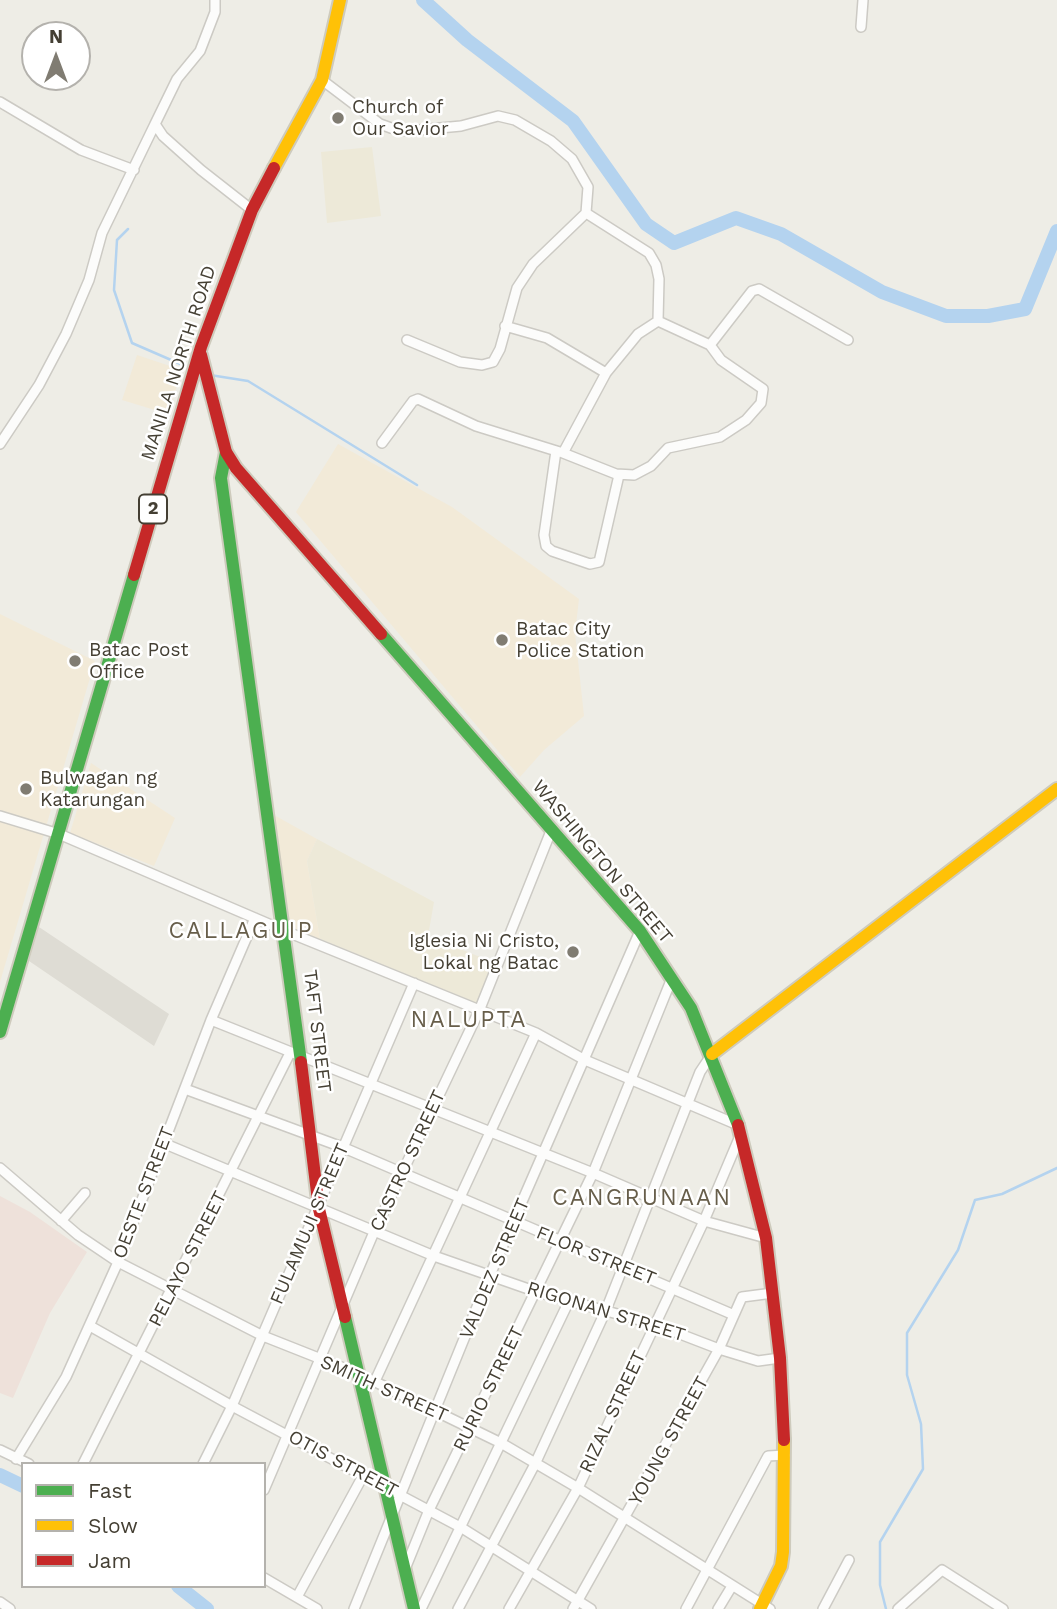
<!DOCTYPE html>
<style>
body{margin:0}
#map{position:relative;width:1057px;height:1609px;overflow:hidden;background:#eeede6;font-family:"Work Sans",sans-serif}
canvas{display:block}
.legend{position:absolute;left:21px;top:1462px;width:245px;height:126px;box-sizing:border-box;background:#fff;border:2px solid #b4b2ad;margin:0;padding:9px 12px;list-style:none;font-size:21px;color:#443f33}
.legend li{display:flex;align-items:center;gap:14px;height:35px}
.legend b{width:35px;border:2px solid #b4b2ad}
.north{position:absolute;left:21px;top:21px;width:70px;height:70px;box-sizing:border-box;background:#fff;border:2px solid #b4b2ad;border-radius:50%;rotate:0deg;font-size:19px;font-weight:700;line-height:28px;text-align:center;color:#443f33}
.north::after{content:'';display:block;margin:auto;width:24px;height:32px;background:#807c72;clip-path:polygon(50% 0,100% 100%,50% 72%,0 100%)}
</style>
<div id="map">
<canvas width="1057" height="1609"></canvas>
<ul class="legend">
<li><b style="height:9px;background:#4caf50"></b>Fast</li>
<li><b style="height:9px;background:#ffc107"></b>Slow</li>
<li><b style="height:9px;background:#c62828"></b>Jam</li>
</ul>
<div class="north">N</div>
</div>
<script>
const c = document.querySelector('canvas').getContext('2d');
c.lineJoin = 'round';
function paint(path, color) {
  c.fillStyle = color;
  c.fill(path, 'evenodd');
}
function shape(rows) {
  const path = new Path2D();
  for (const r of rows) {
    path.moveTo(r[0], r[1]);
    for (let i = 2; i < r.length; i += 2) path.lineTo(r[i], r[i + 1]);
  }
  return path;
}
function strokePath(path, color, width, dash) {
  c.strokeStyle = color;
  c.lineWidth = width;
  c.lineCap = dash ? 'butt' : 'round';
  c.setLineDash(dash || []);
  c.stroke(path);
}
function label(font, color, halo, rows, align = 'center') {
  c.font = font + ' "Work Sans",sans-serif';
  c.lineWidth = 5;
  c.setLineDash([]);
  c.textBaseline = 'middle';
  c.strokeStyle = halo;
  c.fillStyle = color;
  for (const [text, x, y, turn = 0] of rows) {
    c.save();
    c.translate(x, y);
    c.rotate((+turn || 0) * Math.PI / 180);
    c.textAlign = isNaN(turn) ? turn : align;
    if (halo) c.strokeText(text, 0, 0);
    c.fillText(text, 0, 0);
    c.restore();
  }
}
paint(shape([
 [137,355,182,370,168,414,122,400],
 [338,444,452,507,579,599,575,633,584,716,544,750,520,777,296,512],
 [0,614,95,661,0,982],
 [91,763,175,818,154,866,70,833],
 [274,815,317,839,307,861,320,939,289,927]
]), '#f2ead8');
paint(shape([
 [39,927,169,1014,154,1046,29,961]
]), '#dedcd4');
paint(shape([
 [372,147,381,216,327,223,321,152],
 [317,839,434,902,428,936,495,963,477,1003,320,939,307,861]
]), '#ede9d8');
paint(shape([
 [0,1196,30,1212,87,1252,50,1313,13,1398,0,1393]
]), '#eee1da');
strokePath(shape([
 [128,229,117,240,114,290,132,343,185,366],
 [210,375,248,381,417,485],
 [886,1609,880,1585,880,1542,923,1469,921,1424,907,1375,907,1333,958,1250,975,1200,1002,1194,1057,1168]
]), '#b4d3ef', 2.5);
strokePath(shape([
 [423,0,467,40,573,121,646,224,674,243,736,218,781,234,882,292,946,316,988,316,1025,309,1057,231],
 [0,1475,23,1486],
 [178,1586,207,1609]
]), '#b4d3ef', 14);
const street = shape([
 [215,0,215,12,200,51,177,79,155,124,163,136,201,170,252,210],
 [861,27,863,0],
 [322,80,380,124,391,128,408,131,461,126,498,116,515,120,551,141,572,159,588,187,586,213,533,264,517,288,500,349,493,362,482,365,460,362,407,340],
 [0,102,81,150,134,170],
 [505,326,547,338,606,373],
 [710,345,752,291,759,289,848,340],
 [382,443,413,401,418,399,476,426,563,453,616,474,634,475,651,466,668,448,720,437,746,420,761,403,763,389,721,360,710,345,658,321,659,279,656,265,649,253,586,213],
 [0,444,39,385,66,334,89,280,102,233,155,124],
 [556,451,544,535,546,546,552,551,590,564,599,562,619,475],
 [563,453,606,373,638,334,658,321],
 [0,816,59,834,285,931,536,1033,585,1060,738,1125],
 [211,1020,593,1173,704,1221,766,1238],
 [185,1089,342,1147,734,1315],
 [163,1143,434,1256,537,1292,654,1324,719,1349,758,1361,780,1358],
 [0,1168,78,1235,118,1262,263,1336,359,1374,501,1443,578,1488,770,1609],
 [61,1221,85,1193],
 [90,1326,232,1406,462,1528,591,1609],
 [375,1381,536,1033],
 [0,1450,29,1464],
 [16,1459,66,1377,118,1262,211,1020,255,918],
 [83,1464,290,1053],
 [203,1464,232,1406,414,983],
 [264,1490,374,1232,479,1011,551,831],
 [405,1569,429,1510,593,1173,672,978],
 [264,1578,317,1609],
 [297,1597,364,1474],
 [0,1602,10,1609],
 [354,1609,490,1275,640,931],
 [421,1609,569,1301],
 [458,1609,535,1464,606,1310,700,1072,712,1054],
 [509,1609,578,1488,704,1221,740,1136],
 [573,1609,719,1349,742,1297,773,1293],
 [686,1609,768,1456,785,1455],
 [718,1609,732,1586],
 [823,1609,849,1560],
 [898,1609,942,1570,1003,1609]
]);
const fast = shape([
 [226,452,221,478,301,1062],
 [381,634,640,931,691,1008,738,1125],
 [0,1032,134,575],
 [345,1317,414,1609]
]);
const slow = shape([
 [274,168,322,80,340,0],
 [712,1054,1057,789],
 [760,1609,781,1566,783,1552,784,1440]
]);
const jam = shape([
 [201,355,226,452,236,468,381,634],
 [134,575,201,347,252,210,274,168],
 [301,1062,319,1209,345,1317],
 [738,1125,766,1238,780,1358,784,1440]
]);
strokePath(street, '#cccac4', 12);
strokePath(fast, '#cecbbd', 16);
strokePath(slow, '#cecbbd', 16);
strokePath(jam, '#cecbbd', 16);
strokePath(street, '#fcfcfb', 9);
strokePath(fast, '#4caf50', 12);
strokePath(slow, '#ffc107', 12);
strokePath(jam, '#c62828', 12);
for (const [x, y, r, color] of [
 [338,118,7,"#807c72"],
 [502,640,7,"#807c72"],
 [75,661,7,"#807c72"],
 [26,789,7,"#807c72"],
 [573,952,7,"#807c72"]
]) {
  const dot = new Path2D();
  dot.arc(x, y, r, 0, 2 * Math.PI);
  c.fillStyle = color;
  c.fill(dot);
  strokePath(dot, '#fff', 2.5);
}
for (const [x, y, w] of [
 [153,509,28]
]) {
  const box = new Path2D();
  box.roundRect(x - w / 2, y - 14.5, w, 29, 5);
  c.fillStyle = '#fff';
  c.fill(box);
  strokePath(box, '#443f33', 2);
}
label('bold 18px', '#443f33', null, [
 ["2",153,509]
]);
label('19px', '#443f33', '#fff', [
 ["Church of",352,107],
 ["Our Savior",352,129],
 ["Batac City",516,629],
 ["Police Station",516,651],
 ["Batac Post",89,650],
 ["Office",89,672],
 ["Bulwagan ng",40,778],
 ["Katarungan",40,800],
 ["Iglesia Ni Cristo,",559,941,"right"],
 ["Lokal ng Batac",559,963,"right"]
], 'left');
label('19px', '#443f33', '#fff', [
 ["MANILA NORTH ROAD",179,363,-72],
 ["WASHINGTON STREET",602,862,50],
 ["TAFT STREET",317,1031,83],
 ["CASTRO STREET",408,1161,-65],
 ["OESTE STREET",144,1193,-69],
 ["FULAMUJI STREET",310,1224,-67],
 ["FLOR STREET",596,1256,22],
 ["PELAYO STREET",188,1259,-63],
 ["VALDEZ STREET",495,1269,-67],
 ["RIGONAN STREET",606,1312,17],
 ["SMITH STREET",384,1389,24],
 ["RURIO STREET",489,1389,-64],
 ["RIZAL STREET",613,1412,-65],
 ["YOUNG STREET",669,1441,-61],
 ["OTIS STREET",343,1464,28]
]);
c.letterSpacing = '2px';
label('23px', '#675e4a', '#fff', [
 ["CALLAGUIP",241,931],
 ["NALUPTA",469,1020],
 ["CANGRUNAAN",642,1198]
]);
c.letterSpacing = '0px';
</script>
